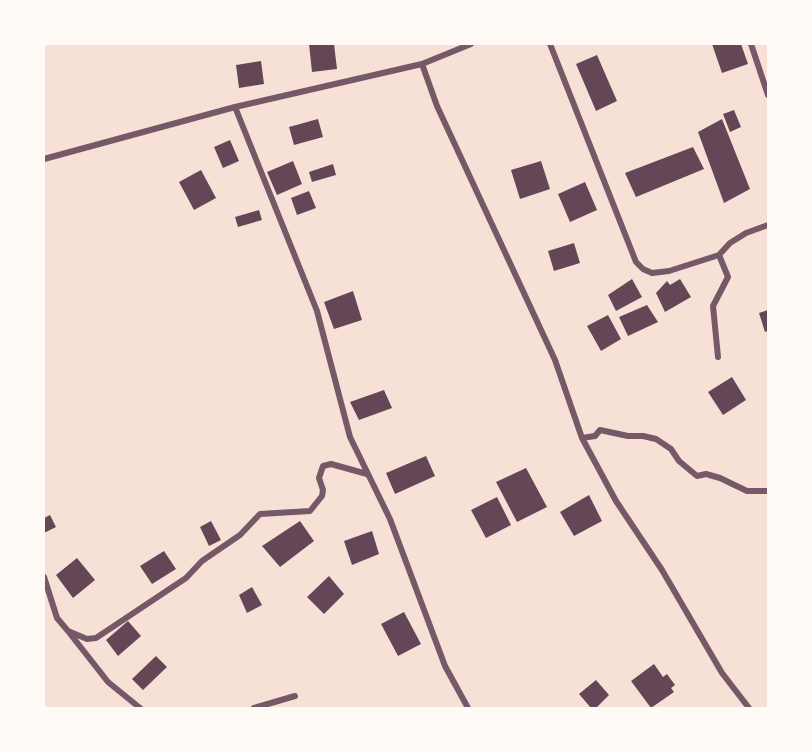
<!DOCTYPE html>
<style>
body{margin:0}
#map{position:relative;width:812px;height:752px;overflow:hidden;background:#f7e1d7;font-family:Manrope,sans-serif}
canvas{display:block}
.frame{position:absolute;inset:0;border:45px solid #fffaf5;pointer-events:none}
</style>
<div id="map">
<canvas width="812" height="752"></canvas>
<div class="frame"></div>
</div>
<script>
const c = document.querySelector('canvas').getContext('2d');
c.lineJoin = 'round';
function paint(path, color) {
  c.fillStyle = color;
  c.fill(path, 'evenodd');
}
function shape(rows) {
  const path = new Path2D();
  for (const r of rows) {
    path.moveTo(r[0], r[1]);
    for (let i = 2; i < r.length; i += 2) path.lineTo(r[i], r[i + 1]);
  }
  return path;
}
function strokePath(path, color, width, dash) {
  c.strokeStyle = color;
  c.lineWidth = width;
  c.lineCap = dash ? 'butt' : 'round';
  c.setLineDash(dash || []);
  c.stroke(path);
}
paint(shape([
 [309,44,334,44,337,69,312,72],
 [712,44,741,44,748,64,722,73],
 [597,55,617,101,596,111,576,64],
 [261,61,264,84,239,88,236,65],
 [734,110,741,127,730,132,723,114],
 [318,119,323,137,294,145,289,127],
 [722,119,750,189,724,203,698,132],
 [230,140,239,161,223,168,214,147],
 [693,147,704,169,636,197,625,173],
 [293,161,302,184,277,195,267,172],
 [541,161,550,189,520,199,511,170],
 [333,164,336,175,312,182,309,172],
 [201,170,216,198,194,210,179,182],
 [585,182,597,210,570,222,558,194],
 [309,191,316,208,297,215,291,198],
 [259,210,262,220,238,227,235,217],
 [574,243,580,263,554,271,548,251],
 [632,279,642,297,616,311,608,295],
 [680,279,691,297,665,312,656,293,667,281,670,285],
 [353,291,362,320,334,329,324,302],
 [647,305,658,322,628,336,619,317],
 [768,310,768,331,765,332,759,313],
 [608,315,621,339,601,351,587,326],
 [732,377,746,400,723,415,708,392],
 [384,390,392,408,359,420,350,402],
 [426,456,435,476,395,494,386,473],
 [526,468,547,507,517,522,496,482],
 [589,495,602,521,574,536,560,512],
 [497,497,511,525,486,538,471,510],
 [50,515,56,527,44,533,44,518],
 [211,521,221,540,209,546,200,527],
 [300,521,314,541,280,567,262,546],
 [372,531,379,554,352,565,344,541],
 [164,551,176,569,152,584,140,566],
 [77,558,95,580,73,598,56,575],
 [329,576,344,594,324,614,307,597],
 [252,587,262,605,247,613,239,595],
 [404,612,421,644,398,656,381,624],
 [128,621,141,636,118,656,106,640],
 [156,656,167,667,143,690,132,679],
 [654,664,663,677,667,674,675,685,671,688,674,692,651,708,631,681],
 [596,680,609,695,596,708,591,708,579,694]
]), '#644757');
strokePath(shape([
 [550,44,636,262,643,269,652,273,669,271,719,255,730,243,746,233,768,225],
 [751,44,768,95],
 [422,64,437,106,555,360,582,438,616,501,662,570,722,673,749,708],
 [235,107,317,311,350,437,390,519,445,666,468,708],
 [44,159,235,107,422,64,471,44],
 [718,357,713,306,728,277,719,255],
 [582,438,595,436,600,430,628,436,643,436,656,439,671,449,679,461,697,476,706,474,720,478,747,491,768,491],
 [44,577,57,618,68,631,87,639,96,638,186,578,202,561,240,535,260,514,310,511,322,496,323,490,319,478,323,466,331,464,367,474],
 [68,631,108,682,140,708],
 [254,708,295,696]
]), '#755966', 6);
</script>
